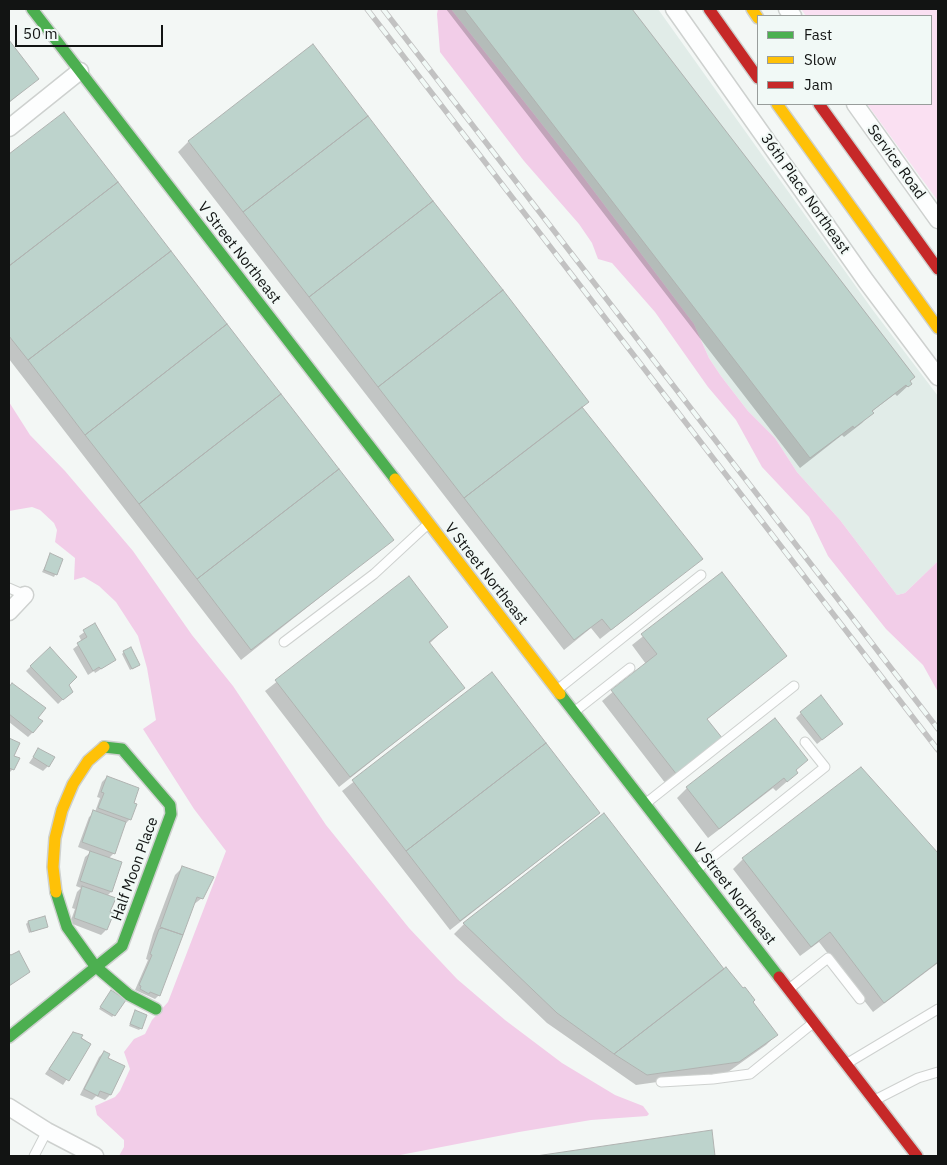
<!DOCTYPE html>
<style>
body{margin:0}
#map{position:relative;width:947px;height:1165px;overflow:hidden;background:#f3f7f5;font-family:"IBM Plex Sans",sans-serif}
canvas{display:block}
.frame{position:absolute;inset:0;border:10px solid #121413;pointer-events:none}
.legend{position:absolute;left:757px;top:15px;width:175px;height:90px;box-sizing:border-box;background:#f1f9f6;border:1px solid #989d9b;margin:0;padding:6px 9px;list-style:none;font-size:15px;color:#121413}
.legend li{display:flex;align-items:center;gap:10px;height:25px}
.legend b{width:25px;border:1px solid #989d9b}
.scale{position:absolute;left:15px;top:25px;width:148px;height:22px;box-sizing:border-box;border:2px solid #121413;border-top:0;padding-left:6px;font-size:15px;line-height:18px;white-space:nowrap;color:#121413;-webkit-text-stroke:4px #f1f9f6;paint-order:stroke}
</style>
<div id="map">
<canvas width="947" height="1165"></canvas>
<div class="frame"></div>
<ul class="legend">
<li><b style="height:6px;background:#4caf50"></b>Fast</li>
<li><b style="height:6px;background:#ffc107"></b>Slow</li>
<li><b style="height:6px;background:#c62828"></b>Jam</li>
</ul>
<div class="scale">50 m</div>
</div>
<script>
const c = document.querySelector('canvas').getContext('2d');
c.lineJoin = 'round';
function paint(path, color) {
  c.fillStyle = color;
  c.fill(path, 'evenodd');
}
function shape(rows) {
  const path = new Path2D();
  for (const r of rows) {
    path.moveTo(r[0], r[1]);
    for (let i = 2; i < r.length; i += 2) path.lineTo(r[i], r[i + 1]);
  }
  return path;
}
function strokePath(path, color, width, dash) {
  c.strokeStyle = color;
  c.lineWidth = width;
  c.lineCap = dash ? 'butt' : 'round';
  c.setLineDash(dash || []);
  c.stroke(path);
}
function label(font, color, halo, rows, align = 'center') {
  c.font = font + ' "IBM Plex Sans",sans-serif';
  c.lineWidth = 4;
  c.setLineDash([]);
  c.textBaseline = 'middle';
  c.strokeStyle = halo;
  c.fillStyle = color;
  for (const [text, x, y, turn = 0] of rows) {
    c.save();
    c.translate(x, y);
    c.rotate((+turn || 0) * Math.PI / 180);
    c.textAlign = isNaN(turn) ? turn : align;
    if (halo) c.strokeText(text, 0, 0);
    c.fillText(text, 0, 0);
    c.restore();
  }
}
paint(shape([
 [451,9,658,9,872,309,938,396,938,561,905,593,897,595,840,520,797,472,775,438,748,411,721,376,709,358,694,324,575,166]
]), '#e1ece8');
paint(shape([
 [801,9,938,9,938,201,867,104,931,104,931,16,806,16]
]), '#fae0f2');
paint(shape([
 [438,9,451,9,575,166,694,324,709,358,721,376,748,411,775,438,797,472,840,520,897,595,905,593,938,561,938,692,923,665,886,629,828,556,809,517,762,467,736,420,708,387,655,312,612,263,598,259,592,243,579,224,524,161,440,52,437,14],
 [9,402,30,435,65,471,133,551,192,635,233,686,326,825,409,928,457,979,505,1020,562,1063,615,1095,643,1106,649,1114,647,1116,591,1120,519,1132,395,1156,119,1156,124,1147,124,1140,97,1115,95,1106,115,1097,120,1091,130,1069,124,1052,134,1039,145,1034,152,1020,168,1002,226,851,194,809,143,729,156,720,147,668,138,636,116,602,99,586,84,577,74,580,75,558,55,542,57,530,54,523,40,510,32,507,9,511]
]), '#f2cde8');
paint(shape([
 [446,9,631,9,914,376,909,382,910,384,897,396,895,394,871,412,862,423,844,437,842,435,800,468],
 [9,42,37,79,9,103],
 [63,114,392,540,241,660,9,359,9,156],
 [188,142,581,408,701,559,600,639,591,628,564,650,178,152],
 [51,555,62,560,54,577,42,572],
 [722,574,786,656,706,720,721,739,666,784,602,701,646,664,632,645],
 [409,578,447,627,429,644,463,688,339,787,265,691],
 [94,625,115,660,95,673,94,671,88,675,73,649,82,642,79,636],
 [124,652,138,665,136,667,130,670,122,654],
 [31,666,68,685,71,692,58,704,26,671],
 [491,674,599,813,450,930,342,791],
 [12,684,36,718,33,732,28,737,9,722,9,688],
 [801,713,837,728,817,744,796,718],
 [9,739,18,744,12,756,13,769,9,773],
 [38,750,48,766,43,771,29,763],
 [795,771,797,773,776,791,773,788,708,838,677,798,687,788],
 [107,777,132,803,130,819,125,824,114,853,108,859,121,863,111,892,107,896,109,913,106,930,101,935,70,923,75,909,72,908,77,892,81,888,76,886,85,857,91,852,78,847,89,817,95,812,100,798,97,797,102,782],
 [935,851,938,855,938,963,873,1012,819,942,800,956,733,869,743,859],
 [183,867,202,898,193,905,160,994,155,999,135,990,148,960,146,959,153,934,175,875],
 [28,922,47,927,29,933,26,924],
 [464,924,724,970,776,1035,766,1045,728,1072,636,1085,547,1023,454,934],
 [109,994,114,1015,112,1017,99,1009],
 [135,1012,141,1028,139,1030,129,1026],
 [73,1034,77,1034,90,1044,63,1085,45,1074],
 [104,1052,106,1059,123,1066,110,1095,105,1100,96,1096,92,1100,80,1095,99,1057],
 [710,1132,714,1156,544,1156]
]), '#0003');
const building = shape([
 [464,9,632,9,915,377,910,381,912,384,908,387,906,385,872,411,874,413,854,428,853,426,810,458,464,9],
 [9,40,39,79,9,102,9,40],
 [313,44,368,116,243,212,188,141,313,44],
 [64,112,118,182,9,266,9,154,64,112],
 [368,116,433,201,309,297,243,212,368,116],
 [118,182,171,251,28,360,9,336,9,266,118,182],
 [433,201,503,290,378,387,309,297,433,201],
 [171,251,227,324,85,435,28,360,171,251],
 [503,290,589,402,464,498,378,387,503,290],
 [227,324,281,394,139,504,85,435,227,324],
 [281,394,339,469,197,579,139,504,281,394],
 [582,407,703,559,611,630,602,619,574,640,464,498,582,407],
 [339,469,394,540,251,650,197,579,339,469],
 [50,553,63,559,57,575,44,570,50,553],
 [722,572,787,656,707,719,723,739,677,775,611,690,657,654,641,634,722,572],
 [409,576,448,627,429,642,465,688,350,777,275,680,409,576],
 [95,623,116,660,101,669,99,667,93,671,77,643,87,637,83,630,95,623],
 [50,647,77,677,69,685,73,692,63,700,30,666,50,647],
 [131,647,140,665,132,669,123,651,131,647],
 [492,672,546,743,406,851,352,780,492,672],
 [12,683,46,708,38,718,43,721,33,733,9,714,9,687,12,683],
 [821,695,843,724,822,740,800,712,821,695],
 [775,718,808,760,796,770,798,773,787,782,784,778,719,829,686,787,775,718],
 [9,738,20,743,14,756,20,758,14,770,9,768,9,738],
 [546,743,600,813,460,921,406,851,546,743],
 [38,748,55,757,49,767,33,757,38,748],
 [861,767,938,853,938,962,884,1003,830,932,811,947,742,858,861,767],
 [107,776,139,788,134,803,137,804,131,820,98,808,104,793,101,792,107,776],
 [93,810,126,822,115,854,82,842,93,810],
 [604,813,724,969,614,1054,557,1013,463,923,604,813],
 [90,851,122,862,112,892,80,881,90,851],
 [182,866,214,877,203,899,197,897,183,935,160,927,182,866],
 [82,886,116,898,110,912,114,913,107,930,74,918,82,886],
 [45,916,48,927,31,932,28,921,45,916],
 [162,928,183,935,160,996,150,992,149,994,140,989,141,986,139,985,152,955,150,954,159,929,162,928],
 [19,951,30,972,9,986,9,954,11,955,19,951],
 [726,967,743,988,745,987,755,1000,753,1002,778,1035,739,1062,647,1075,614,1054,726,967],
 [111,990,126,1000,115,1016,100,1007,111,990],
 [135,1010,147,1015,142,1029,130,1024,135,1010],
 [73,1032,83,1035,81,1038,91,1044,69,1081,49,1069,73,1032],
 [104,1051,110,1054,108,1058,125,1066,111,1095,100,1091,98,1096,84,1089,104,1051],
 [712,1130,715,1156,536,1156,712,1130]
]);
paint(building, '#bdd3cc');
strokePath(building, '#b0b3b1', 1);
const lane = shape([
 [9,588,25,595],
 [284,642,374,574,428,524],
 [557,690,701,575],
 [574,712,630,668],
 [645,804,794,686],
 [696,870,825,767,805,742],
 [789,989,828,958,860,999],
 [846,1064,938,1009],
 [661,1082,713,1079,750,1074,813,1023],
 [875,1100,918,1078,938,1072],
 [34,1156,47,1131]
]);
const street = shape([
 [674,9,866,281,938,377],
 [787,9,793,16],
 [855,104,938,220],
 [9,128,80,71],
 [9,612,25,595],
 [9,1107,47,1131,95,1156]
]);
const fast = shape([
 [32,9,395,479],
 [560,694,779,977],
 [56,892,67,927,95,966,129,995,156,1009],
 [9,1037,122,946,171,814,170,805,122,749,104,747]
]);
const slow = shape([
 [752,9,758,18],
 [777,104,938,328],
 [395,479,560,694],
 [56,892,53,867,55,838,62,810,73,784,88,761,104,747]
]);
const jam = shape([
 [709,9,758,78],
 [819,104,938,269],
 [779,977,917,1156]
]);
strokePath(lane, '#ced1cf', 11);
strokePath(street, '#ced1cf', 19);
strokePath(fast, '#ced1cf', 14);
strokePath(slow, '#ced1cf', 14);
strokePath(jam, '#ced1cf', 14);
strokePath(lane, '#fdfefe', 9);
strokePath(street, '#fdfefe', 16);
strokePath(fast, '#4caf50', 11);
strokePath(slow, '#ffc107', 11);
strokePath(jam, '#c62828', 11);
const rail = shape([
 [367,9,938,750],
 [383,9,938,729]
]);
strokePath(rail, '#c2c2c2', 5.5);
strokePath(rail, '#f1f9f6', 4, [11]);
label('15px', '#121413', '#f1f9f6', [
 ["Service Road",896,162,54],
 ["36th Place Northeast",805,194,55],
 ["V Street Northeast",239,253,52],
 ["V Street Northeast",486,574,52],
 ["Half Moon Place",135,869,-70],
 ["V Street Northeast",734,894,52]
]);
</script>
